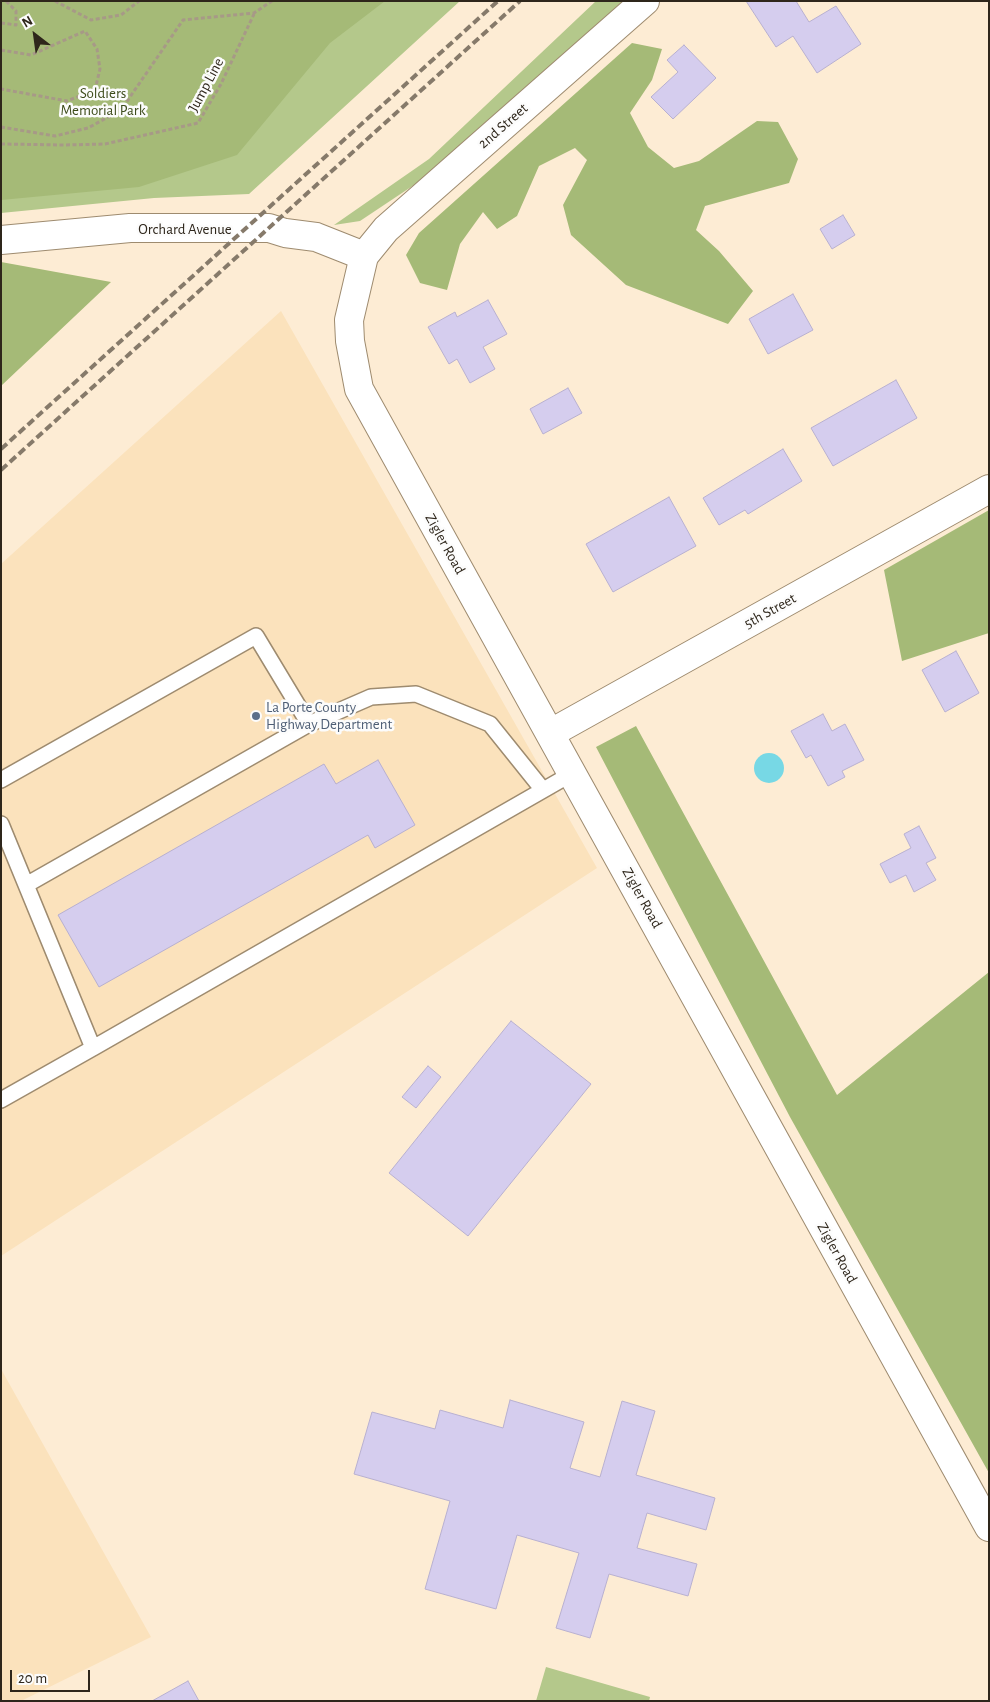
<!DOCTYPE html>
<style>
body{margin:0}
#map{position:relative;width:990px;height:1702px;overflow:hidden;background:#fdecd4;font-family:"Alegreya Sans",sans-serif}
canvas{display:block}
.frame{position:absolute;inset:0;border:2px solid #2e261b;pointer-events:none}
.north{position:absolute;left:10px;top:10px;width:50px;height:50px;-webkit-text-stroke:4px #fcfcfc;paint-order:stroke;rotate:330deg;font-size:14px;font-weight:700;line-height:20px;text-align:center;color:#2e261b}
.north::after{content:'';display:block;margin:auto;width:18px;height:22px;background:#2e261b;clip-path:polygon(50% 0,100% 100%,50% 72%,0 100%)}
.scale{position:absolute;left:10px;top:1670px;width:80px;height:22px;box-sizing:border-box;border:2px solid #2e261b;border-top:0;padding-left:6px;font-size:15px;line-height:18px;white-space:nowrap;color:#2e261b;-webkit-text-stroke:4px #fcfcfc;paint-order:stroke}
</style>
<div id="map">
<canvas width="990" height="1702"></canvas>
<div class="frame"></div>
<div class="north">N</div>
<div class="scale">20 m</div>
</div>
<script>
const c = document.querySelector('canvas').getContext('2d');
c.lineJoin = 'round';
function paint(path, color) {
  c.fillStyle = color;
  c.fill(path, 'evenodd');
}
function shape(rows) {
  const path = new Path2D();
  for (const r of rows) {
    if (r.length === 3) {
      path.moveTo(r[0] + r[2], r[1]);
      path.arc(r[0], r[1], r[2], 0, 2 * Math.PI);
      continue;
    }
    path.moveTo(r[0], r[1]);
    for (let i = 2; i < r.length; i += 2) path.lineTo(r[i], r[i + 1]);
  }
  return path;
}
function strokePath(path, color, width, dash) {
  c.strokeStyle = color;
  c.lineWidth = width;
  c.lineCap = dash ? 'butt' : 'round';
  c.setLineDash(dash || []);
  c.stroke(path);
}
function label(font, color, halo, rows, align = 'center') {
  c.font = font + ' "Alegreya Sans",sans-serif';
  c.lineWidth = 5;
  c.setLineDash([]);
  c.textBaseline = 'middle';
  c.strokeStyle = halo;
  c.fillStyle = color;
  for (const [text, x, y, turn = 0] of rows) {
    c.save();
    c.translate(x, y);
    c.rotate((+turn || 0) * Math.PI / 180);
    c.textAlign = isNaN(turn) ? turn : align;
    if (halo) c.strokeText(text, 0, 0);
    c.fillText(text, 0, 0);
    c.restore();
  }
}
paint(shape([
 [281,311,597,868,1,1256,1,564],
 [1,1369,151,1637,21,1701,1,1701]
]), '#fbe2bc');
paint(shape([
 [1,1,460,1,249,194,154,198,1,213],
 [596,1,625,1,432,173,360,221,334,225,429,159],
 [546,1667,650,1697,649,1701,536,1701]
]), '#b4c88b');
paint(shape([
 [1,1,385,1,330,43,237,155,139,187,1,200],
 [632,43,662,49,652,80,630,113,648,147,674,168,699,161,757,121,778,122,798,159,789,183,705,206,696,230,719,251,753,291,728,324,626,285,571,235,563,205,587,160,575,148,539,166,517,216,497,229,483,212,460,244,447,290,420,283,406,255,419,233],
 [1,262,111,282,1,386],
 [989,510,989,633,902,661,884,570],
 [636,726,837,1095,989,972,989,1473,790,1117,596,747]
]), '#a5ba77');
paint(shape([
 [769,768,15]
]), '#77d8e5');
const building = shape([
 [746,1,796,1,809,22,836,6,861,44,817,73,793,36,776,47,746,1],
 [684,45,716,78,673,119,651,97,678,72,667,60,684,45],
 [843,215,855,235,832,249,820,229,843,215],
 [793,294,813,330,768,354,749,319,793,294],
 [488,300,507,334,483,347,495,369,470,383,457,359,449,364,428,327,455,312,457,317,488,300],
 [896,380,917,418,833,466,811,428,896,380],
 [568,388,582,413,543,434,530,409,568,388],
 [783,449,802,481,748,514,745,510,719,525,703,498,783,449],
 [669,497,696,546,613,592,586,544,669,497],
 [956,651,979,693,945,712,922,670,956,651],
 [823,714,832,731,845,724,864,760,842,771,845,777,828,786,811,755,806,758,791,731,823,714],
 [378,760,415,825,375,848,368,835,99,987,58,915,324,764,336,784,378,760],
 [919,826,936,858,926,863,936,880,914,892,906,875,890,883,880,864,911,848,904,834,919,826],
 [511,1021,591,1084,468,1236,389,1173,511,1021],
 [428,1066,441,1077,416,1108,402,1097,428,1066],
 [510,1400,584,1422,570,1468,600,1477,622,1401,655,1411,636,1475,715,1498,706,1530,647,1513,637,1548,697,1564,688,1596,609,1574,590,1638,556,1628,579,1553,517,1535,496,1609,425,1589,450,1501,354,1474,372,1412,435,1429,440,1410,503,1428,510,1400],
 [188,1681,199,1701,152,1701,188,1681]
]);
paint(building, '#d5cdee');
strokePath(building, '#b8b0d0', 1);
const lane = shape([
 [1,780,256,636,309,724],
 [1,824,93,1048,573,773],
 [26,885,309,724,371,697,416,694,490,724,543,790],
 [1,1100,93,1048]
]);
const street = shape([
 [1,240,130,228,269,228,285,233,316,237,364,256],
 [551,733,989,489]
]);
const secondary = shape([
 [645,1,386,229,364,256,349,320,350,341,359,389,989,1527]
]);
strokePath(lane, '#9e8b6f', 18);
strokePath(street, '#9e8b6f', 30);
strokePath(secondary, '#9e8b6f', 30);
strokePath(shape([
 [55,1,91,20,121,15,139,1],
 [1,23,16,25,16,11,6,1],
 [1,50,31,55,85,31,97,49,100,69,95,90,67,101,1,89],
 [1,127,55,136,88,128,121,110,183,20,254,13,272,1],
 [1,144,64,145,105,144,198,123,221,84,254,14]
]), '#a79987', 3, [4, 2.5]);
strokePath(lane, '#fff', 15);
strokePath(street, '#fff', 28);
strokePath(secondary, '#fff', 28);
strokePath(shape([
 [1,449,498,1],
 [1,470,520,1]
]), '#867a6a', 4, [8, 4]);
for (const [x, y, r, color] of [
 [256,716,5,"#5c6f8a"]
]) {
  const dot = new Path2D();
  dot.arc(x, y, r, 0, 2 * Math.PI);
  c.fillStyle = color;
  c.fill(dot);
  strokePath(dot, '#fcfcfc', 2);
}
label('15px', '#2e261b', '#fcfcfc', [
 ["Jump Line",206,85,-62],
 ["2nd Street",503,126,-41],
 ["Orchard Avenue",185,229],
 ["Zigler Road",445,544,61],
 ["5th Street",770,611,-29],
 ["Zigler Road",642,898,61],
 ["Zigler Road",837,1253,61]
]);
label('15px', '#3d4b1a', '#fcfcfc', [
 ["Soldiers",103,93],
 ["Memorial Park",103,110]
]);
label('15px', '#4e5e75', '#fcfcfc', [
 ["La Porte County",266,707],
 ["Highway Department",266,724]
], 'left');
</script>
